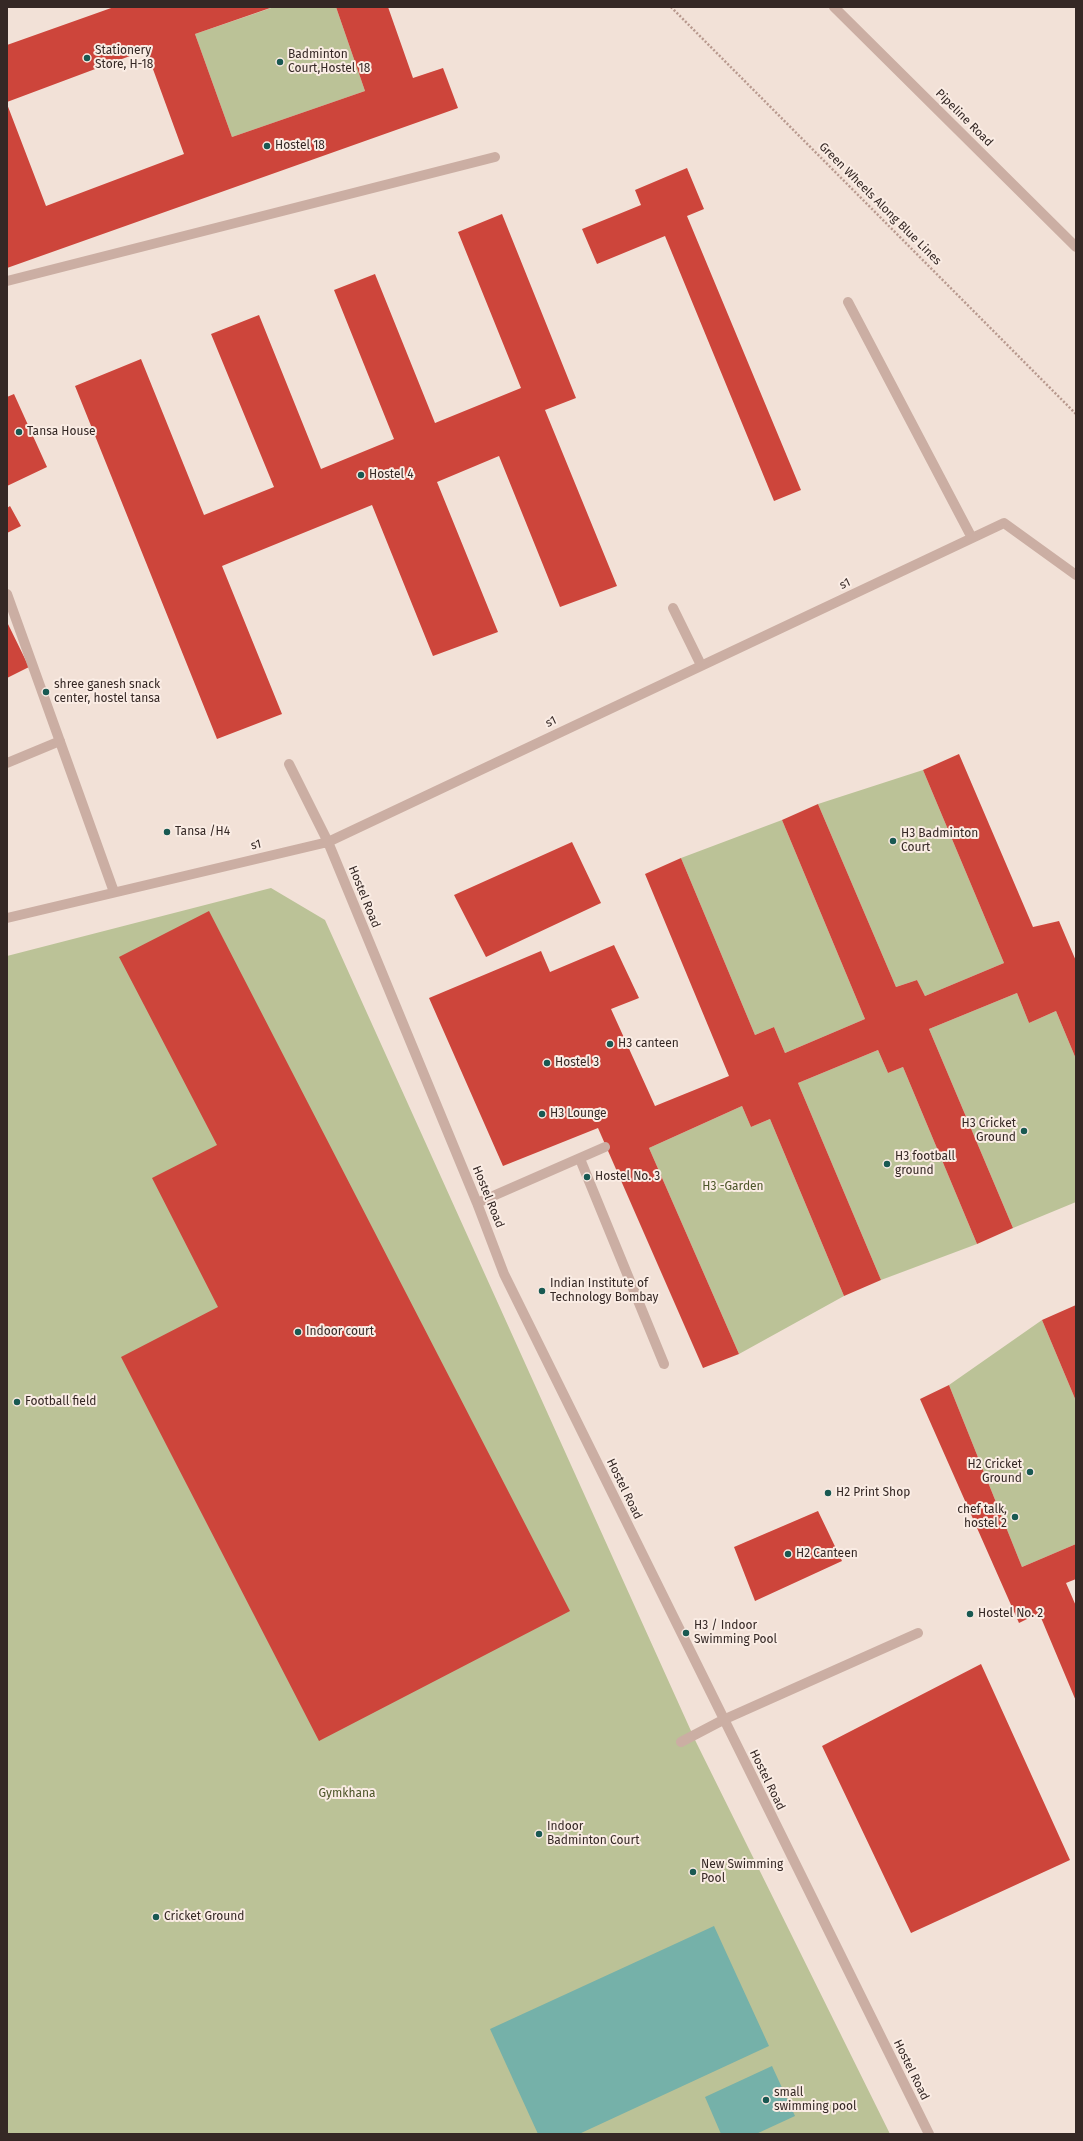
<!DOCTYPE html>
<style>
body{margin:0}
#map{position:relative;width:1083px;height:2141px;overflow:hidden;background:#f2e1d7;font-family:"Fira Sans",sans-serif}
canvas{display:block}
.frame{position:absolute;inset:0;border:8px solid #352825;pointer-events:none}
</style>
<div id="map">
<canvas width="1083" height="2141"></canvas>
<div class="frame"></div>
</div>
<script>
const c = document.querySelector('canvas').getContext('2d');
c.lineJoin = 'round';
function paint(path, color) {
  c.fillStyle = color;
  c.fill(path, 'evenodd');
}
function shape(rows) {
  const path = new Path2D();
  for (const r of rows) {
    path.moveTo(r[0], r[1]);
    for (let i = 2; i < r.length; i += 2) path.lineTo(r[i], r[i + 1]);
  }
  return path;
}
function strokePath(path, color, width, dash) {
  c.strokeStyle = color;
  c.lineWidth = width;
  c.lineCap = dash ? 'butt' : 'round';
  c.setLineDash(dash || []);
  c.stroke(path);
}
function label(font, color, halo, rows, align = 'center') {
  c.font = font + ' "Fira Sans",sans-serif';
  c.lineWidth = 4;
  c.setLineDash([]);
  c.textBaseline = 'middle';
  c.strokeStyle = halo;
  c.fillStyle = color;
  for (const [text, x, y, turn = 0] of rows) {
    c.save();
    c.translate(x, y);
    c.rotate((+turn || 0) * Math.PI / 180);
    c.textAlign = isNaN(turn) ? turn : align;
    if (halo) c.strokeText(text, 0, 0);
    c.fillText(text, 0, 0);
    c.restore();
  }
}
paint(shape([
 [274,7,336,7,365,91,232,137,195,34],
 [923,770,1004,963,925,996,917,980,896,987,818,804],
 [782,820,865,1019,785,1053,774,1027,755,1035,681,858],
 [271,888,325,920,696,1742,890,2134,7,2134,7,956],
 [1017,993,1029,1023,1056,1011,1076,1059,1076,1202,1013,1228,929,1029],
 [878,1050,888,1073,903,1067,977,1244,881,1280,798,1083],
 [742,1106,751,1127,770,1119,844,1296,739,1354,649,1148],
 [1042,1320,1076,1401,1076,1544,1022,1567,949,1385]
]), '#bbc297');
paint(shape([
 [714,1926,769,2046,579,2134,538,2134,490,2029],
 [772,2066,795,2116,756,2134,721,2134,705,2097]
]), '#75b1a9');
paint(shape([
 [114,7,273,7,195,34,232,137,365,91,336,7,388,7,413,78,443,68,458,108,7,268,7,104,46,206,184,154,146,50,7,102,7,45],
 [687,168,704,209,687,216,801,490,774,501,665,236,597,264,582,229,641,205,635,190],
 [502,214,576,398,545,410,617,586,560,607,499,456,437,482,498,632,433,656,372,505,222,566,282,714,217,739,75,386,141,359,204,515,274,487,211,334,259,315,321,469,394,439,334,290,375,274,435,423,521,388,458,232],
 [14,394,47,467,7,486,7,397],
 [10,506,21,526,7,533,7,508],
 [7,622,29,667,7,678],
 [959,754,1033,927,1059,921,1076,961,1076,1059,1056,1011,1029,1023,1017,993,929,1029,1013,1228,977,1244,903,1067,888,1073,878,1050,798,1083,881,1280,844,1296,770,1119,751,1127,742,1106,649,1148,739,1354,703,1368,598,1128,503,1166,429,998,541,951,550,972,614,945,639,998,611,1009,655,1106,729,1076,645,874,681,858,755,1035,774,1027,785,1053,865,1019,782,820,818,804,896,987,917,980,925,996,1004,963,923,770],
 [572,842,601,903,486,957,454,895],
 [209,911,570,1611,319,1741,121,1357,218,1307,152,1178,217,1145,119,957],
 [1076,1305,1076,1401,1042,1320],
 [949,1385,1022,1567,1076,1544,1076,1579,1066,1583,1076,1606,1076,1701,1039,1613,1019,1623,920,1399],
 [818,1511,842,1561,755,1601,734,1547],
 [981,1664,1070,1860,911,1933,822,1746]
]), '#cd453b');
strokePath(shape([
 [671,7,1076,414]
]), '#b7988d', 2.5, [2, 2]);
strokePath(shape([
 [834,7,1076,247],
 [7,281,495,157],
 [848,302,972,538],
 [7,594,114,892],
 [673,608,701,665],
 [7,763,60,741],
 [289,764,328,842,477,1203,504,1274,929,2134],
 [7,918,328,842,1004,523,1076,575],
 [580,1159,664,1364],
 [477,1203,605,1147],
 [681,1742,723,1720,918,1633]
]), '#cbaea3', 10);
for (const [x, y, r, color] of [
 [87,58,4,"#195952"],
 [280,62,4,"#195952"],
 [267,146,4,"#195952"],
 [19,432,4,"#195952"],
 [361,475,4,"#195952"],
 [46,692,4,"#195952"],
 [167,832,4,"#195952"],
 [893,841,4,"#195952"],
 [610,1044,4,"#195952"],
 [547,1063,4,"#195952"],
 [542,1114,4,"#195952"],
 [1024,1131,4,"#195952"],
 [887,1164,4,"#195952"],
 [587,1177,4,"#195952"],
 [542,1291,4,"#195952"],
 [298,1332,4,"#195952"],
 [17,1402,4,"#195952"],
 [1030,1472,4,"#195952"],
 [828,1493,4,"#195952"],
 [1015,1517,4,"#195952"],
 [788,1554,4,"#195952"],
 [970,1614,4,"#195952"],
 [686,1633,4,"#195952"],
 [539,1834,4,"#195952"],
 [693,1872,4,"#195952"],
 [156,1917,4,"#195952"],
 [766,2100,4,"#195952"]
]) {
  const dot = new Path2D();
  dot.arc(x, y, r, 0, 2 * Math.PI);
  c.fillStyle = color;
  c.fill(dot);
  strokePath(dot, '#faece4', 1.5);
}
label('12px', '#352825', '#faece4', [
 ["Stationery",95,51],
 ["Store, H-18",95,65],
 ["Badminton",288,55],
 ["Court,Hostel 18",288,69],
 ["Hostel 18",275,146],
 ["Tansa House",27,432],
 ["Hostel 4",369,475],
 ["shree ganesh snack",54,685],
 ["center, hostel tansa",54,699],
 ["Tansa /H4",175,832],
 ["H3 Badminton",901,834],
 ["Court",901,848],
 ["H3 canteen",618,1044],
 ["Hostel 3",555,1063],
 ["H3 Lounge",550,1114],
 ["H3 Cricket",1016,1124,"right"],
 ["Ground",1016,1138,"right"],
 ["H3 football",895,1157],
 ["ground",895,1171],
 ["Hostel No. 3",595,1177],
 ["Indian Institute of",550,1284],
 ["Technology Bombay",550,1298],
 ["Indoor court",306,1332],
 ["Football field",25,1402],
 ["H2 Cricket",1022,1465,"right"],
 ["Ground",1022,1479,"right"],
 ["H2 Print Shop",836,1493],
 ["chef talk,",1007,1510,"right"],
 ["hostel 2",1007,1524,"right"],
 ["H2 Canteen",796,1554],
 ["Hostel No. 2",978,1614],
 ["H3 / Indoor",694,1626],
 ["Swimming Pool",694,1640],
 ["Indoor",547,1827],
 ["Badminton Court",547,1841],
 ["New Swimming",701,1865],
 ["Pool",701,1879],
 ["Cricket Ground",164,1917],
 ["small",774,2093],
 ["swimming pool",774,2107]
], 'left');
label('12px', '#352825', '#faece4', [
 ["Pipeline Road",964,118,45],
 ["Green Wheels Along Blue Lines",880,204,45],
 ["s1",845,584,-25],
 ["s1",551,722,-25],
 ["s1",256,845,-13],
 ["Hostel Road",364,897,68],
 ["Hostel Road",488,1197,68],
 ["Hostel Road",624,1489,64],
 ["Hostel Road",767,1780,64],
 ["Hostel Road",911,2070,64]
]);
label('12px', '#4c5528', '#faece4', [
 ["H3 -Garden",733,1187],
 ["Gymkhana",347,1794]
]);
</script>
